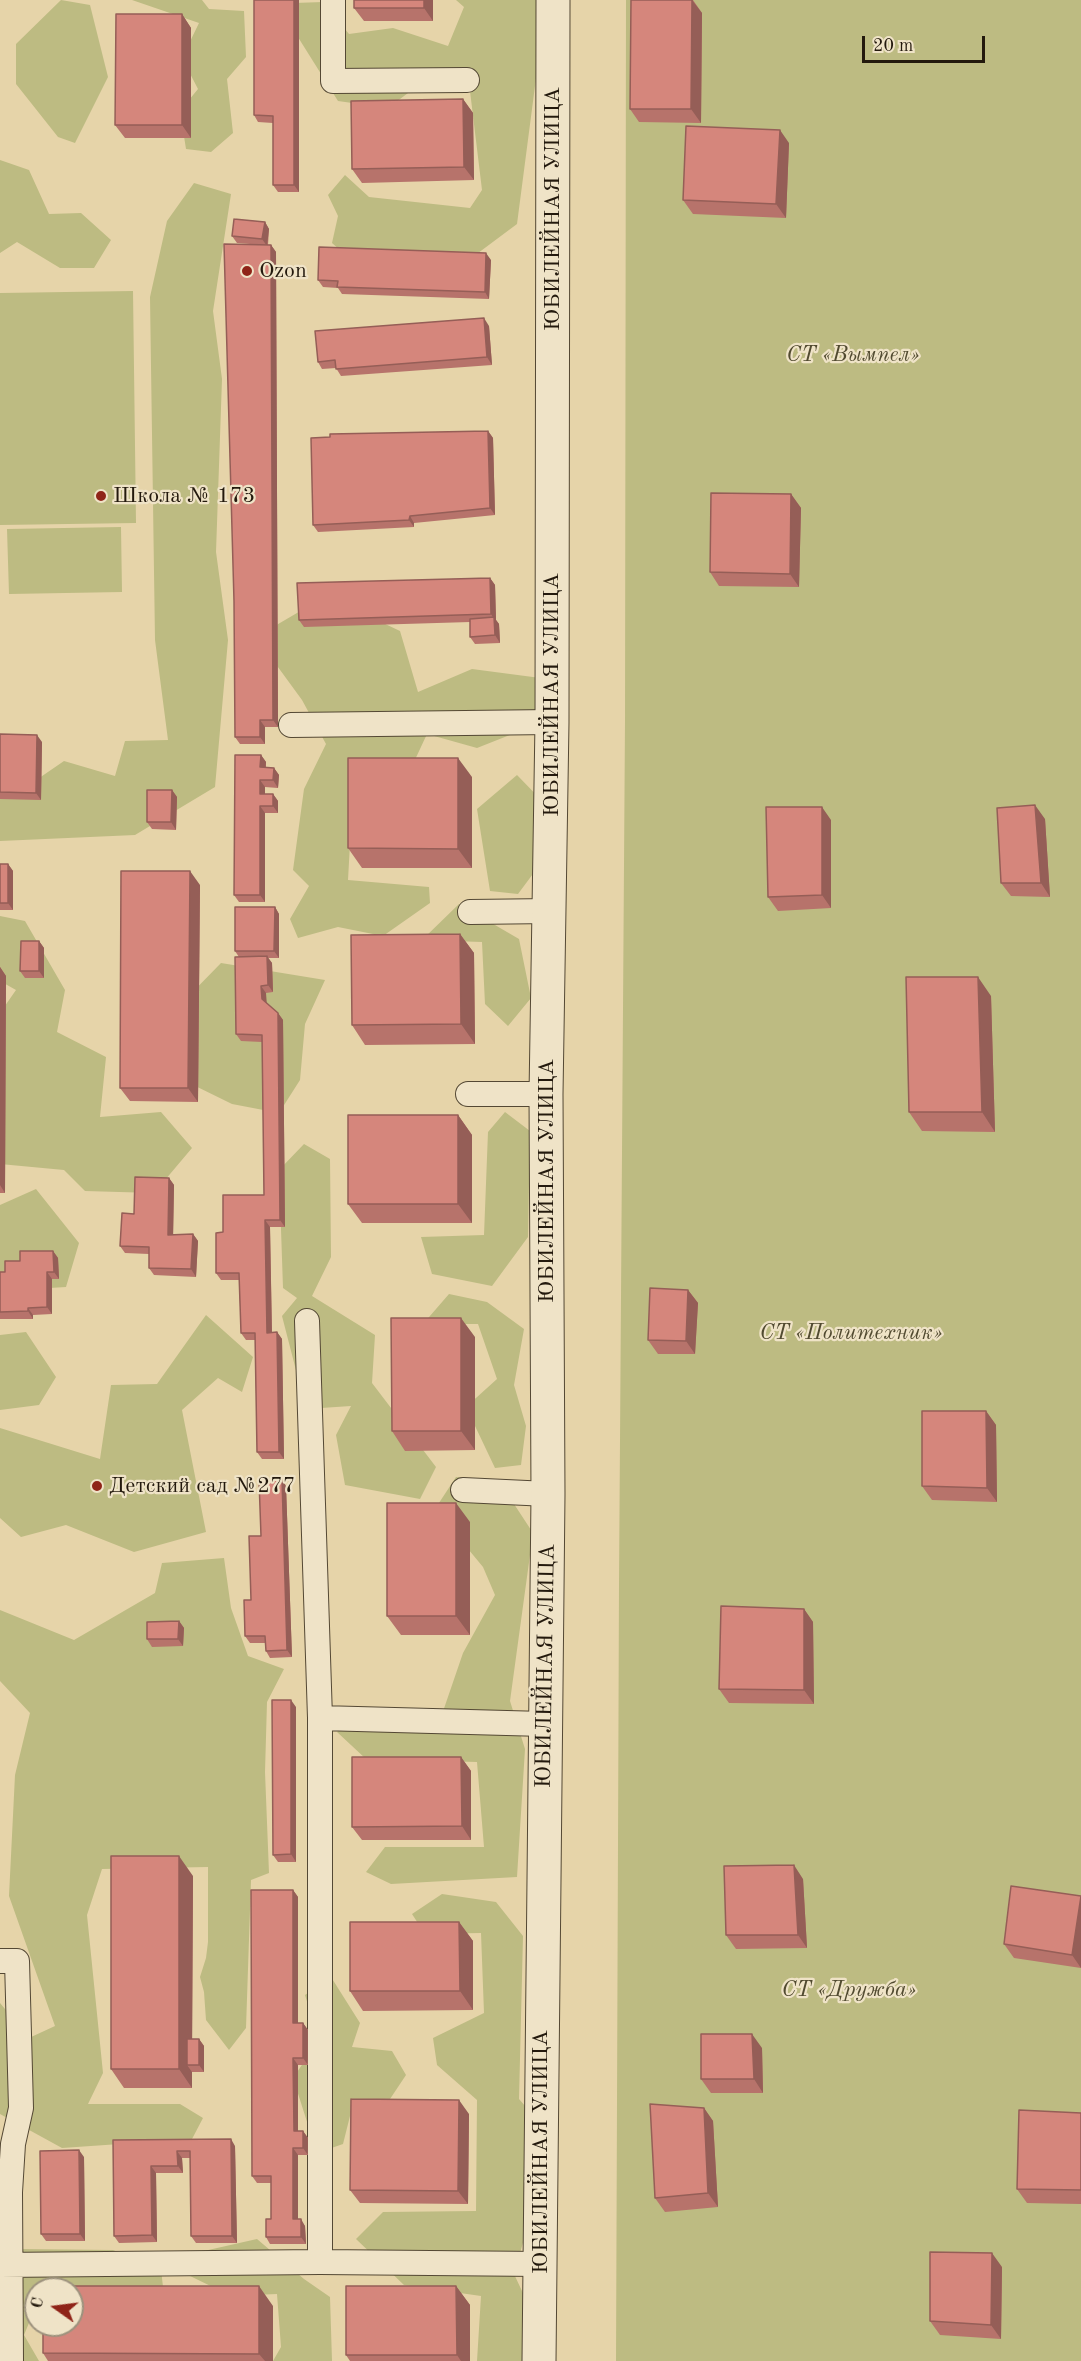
<!DOCTYPE html>
<meta charset="utf-8">
<style>
body{margin:0}
#map{position:relative;width:1081px;height:2361px;overflow:hidden;background:#e6d4a9;font-family:"Old Standard TT",serif}
canvas{display:block}
.north{position:absolute;left:24px;top:2277px;width:60px;height:60px;box-sizing:border-box;background:#efe3c7;border:2px solid #9d927d;border-radius:50%;rotate:284deg;font-size:16px;font-weight:700;line-height:24px;text-align:center;color:#23190d}
.north::after{content:'';display:block;margin:auto;width:21px;height:27px;background:#8f2418;clip-path:polygon(50% 0,100% 100%,50% 72%,0 100%)}
.scale{position:absolute;left:862px;top:36px;width:123px;height:27px;box-sizing:border-box;border:3px solid #23190d;border-top:0;padding-left:8px;font-size:18px;line-height:21px;white-space:nowrap;color:#23190d;-webkit-text-stroke:4px #efe3c7;paint-order:stroke}
</style>
<div id="map">
<canvas width="1081" height="2361"></canvas>
<div class="north">С</div>
<div class="scale">20 m</div>
</div>
<script>
const c = document.querySelector('canvas').getContext('2d');
c.lineJoin = 'round';
function paint(path, color) {
  c.fillStyle = color;
  c.fill(path, 'evenodd');
}
function shape(rows) {
  const path = new Path2D();
  for (const r of rows) {
    path.moveTo(r[0], r[1]);
    for (let i = 2; i < r.length; i += 2) path.lineTo(r[i], r[i + 1]);
  }
  return path;
}
function strokePath(path, color, width, dash) {
  c.strokeStyle = color;
  c.lineWidth = width;
  c.lineCap = dash ? 'butt' : 'round';
  c.setLineDash(dash || []);
  c.stroke(path);
}
function label(font, color, halo, rows, align = 'center') {
  c.font = font + ' "Old Standard TT",serif';
  c.lineWidth = 4.5;
  c.setLineDash([]);
  c.textBaseline = 'middle';
  c.strokeStyle = halo;
  c.fillStyle = color;
  for (const [text, x, y, turn = 0] of rows) {
    c.save();
    c.translate(x, y);
    c.rotate((+turn || 0) * Math.PI / 180);
    c.textAlign = isNaN(turn) ? turn : align;
    if (halo) c.strokeText(text, 0, 0);
    c.fillText(text, 0, 0);
    c.restore();
  }
}
paint(shape([
 [61,0,90,5,108,77,75,143,58,137,16,84,16,44],
 [132,0,202,0,209,9,244,11,246,57,227,79,233,133,211,152,186,149,180,111,198,89,182,58,199,23],
 [456,0,536,0,544,17,517,224,458,268,359,267,332,243,338,216,328,195,345,175,369,197,470,208,482,190,470,91,420,84,388,108,338,101,291,26,294,3,323,2,349,34,393,28,448,46,464,7],
 [626,0,1081,0,1081,2361,616,2361,619,1585,625,721],
 [0,160,29,170,49,214,81,213,111,240,94,268,60,268,17,242,0,253],
 [194,183,231,194,213,311,222,379,216,552,228,640,215,787,135,835,0,841,0,777,29,785,64,761,115,776,125,741,168,740,155,640,150,297,167,221],
 [133,291,136,523,0,525,0,293],
 [121,527,122,592,9,594,7,529],
 [326,596,400,631,418,692,472,669,548,679,543,703,525,729,477,748,427,734,413,764,354,771,348,880,429,887,430,903,383,936,338,927,298,938,290,919,309,886,293,870,304,789,326,744,302,700,256,637],
 [517,775,549,808,547,855,518,894,490,891,477,809],
 [459,904,519,939,531,998,508,1026,485,1004,482,942,422,940],
 [0,916,25,921,65,990,57,1032,106,1057,100,1117,161,1112,192,1148,154,1193,85,1191,64,1170,0,1164,0,1013,16,990,0,981],
 [221,963,325,980,305,1024,300,1080,279,1113,232,1104,177,1077,179,1006],
 [505,1112,530,1131,528,1237,492,1286,432,1274,421,1237,484,1235,488,1132],
 [304,1144,330,1159,331,1257,312,1296,375,1335,372,1383,436,1467,420,1499,345,1485,336,1435,351,1406,306,1409,282,1316,297,1298,283,1288,279,1170],
 [36,1189,79,1243,66,1287,0,1291,0,1205],
 [449,1294,487,1302,524,1329,514,1385,526,1426,521,1465,495,1468,466,1407,497,1379,478,1324,423,1324],
 [206,1315,253,1357,242,1392,218,1378,182,1410,206,1532,134,1552,66,1525,21,1537,0,1518,0,1428,100,1459,111,1385,157,1384],
 [26,1332,56,1377,39,1405,0,1410,0,1335],
 [456,1477,499,1481,533,1533,510,1701,525,1749,517,1877,391,1884,366,1872,385,1847,484,1847,477,1762,366,1759,337,1732,362,1708,438,1726,463,1653,495,1595,483,1567,435,1509],
 [224,1558,231,1608,248,1656,284,1669,267,1702,265,1772,269,1873,251,1880,246,2028,229,2050,206,2020,204,1992,200,1977,206,1958,208,1942,208,1867,102,1869,87,1915,103,2073,88,2104,180,2104,203,2118,192,2139,62,2148,0,2114,0,2003,29,2038,55,2026,9,1896,15,1775,30,1713,0,1681,0,1610,74,1640,155,1593,162,1563],
 [442,1894,496,1902,523,1936,519,2099,553,2138,514,2274,537,2323,525,2361,477,2361,481,2296,404,2285,356,2239,383,2212,476,2211,477,2100,437,2065,433,2038,484,2013,481,1933,425,1934,412,1914],
 [331,1977,360,2023,352,2047,392,2051,406,2075,386,2105,353,2104,343,2144,317,2153,293,2078,319,2040,305,1995],
 [257,2239,304,2279,330,2297,332,2361,273,2361,281,2347,277,2294,231,2296,186,2274,195,2253],
 [19,2249,113,2250,161,2269,163,2287,36,2289,36,2306,24,2335,39,2361,1,2361]
]), '#bdbb82');
const service = shape([
 [333,0,333,81,467,80],
 [291,725,552,722],
 [470,912,551,911],
 [468,1094,546,1094],
 [307,1321,320,1718,320,2262],
 [463,1490,548,1494],
 [320,1718,544,1724],
 [0,1961,17,1961,21,2108,13,2144,10,2192,11,2361],
 [0,2265,320,2262,541,2264]
]);
const minor = shape([
 [539,2361,548,1494,546,1094,552,722,553,0]
]);
strokePath(service, '#544834', 26);
strokePath(minor, '#544834', 35);
strokePath(service, '#efe3c7', 24);
strokePath(minor, '#efe3c7', 33);
paint(shape([
 [254,0,299,0,299,192,278,192,273,185,273,123,258,122,254,115],
 [354,0,433,0,433,21,364,21,354,8],
 [631,0,693,0,702,13,701,123,639,122,630,109],
 [182,14,191,28,191,138,125,138,115,125],
 [463,99,473,113,474,180,362,183,352,169],
 [789,143,786,218,693,214,683,200],
 [265,222,269,229,268,245,271,245,276,252,278,727,265,727,265,744,240,744,235,737,250,244,237,243,232,236],
 [491,260,489,299,342,294,338,288,323,287,318,280],
 [489,326,492,365,341,376,336,368,322,369,318,362],
 [488,431,493,438,495,515,414,523,414,527,318,532,313,525],
 [791,494,801,508,799,587,719,586,710,572],
 [490,578,495,585,496,620,499,624,500,643,475,644,470,637,470,622,304,627,299,620],
 [0,734,42,742,41,800,0,799],
 [261,755,266,762,266,767,274,768,279,775,278,788,265,787,265,794,273,794,278,801,278,813,265,813,265,902,239,902,234,895],
 [472,777,472,868,362,868,348,848],
 [172,790,177,797,176,830,152,829,147,822],
 [1045,819,1050,897,1011,896,1001,883],
 [831,820,831,908,778,911,768,897],
 [0,864,8,864,13,871,13,910,0,910],
 [200,885,198,1102,130,1101,120,1088],
 [275,907,279,914,279,958,268,958,272,963,273,992,266,993,266,1003,278,1013,283,1020,285,1227,270,1227,272,1332,277,1332,282,1339,284,1459,262,1459,257,1452,255,1340,246,1340,241,1333,239,1280,221,1280,216,1273,223,1232,264,1195,262,1042,241,1041,236,1034,239,957,235,951],
 [460,934,474,953,475,1044,365,1045,352,1025],
 [39,941,44,948,44,978,25,978,20,971],
 [0,967,6,976,5,1193,0,1193],
 [991,996,995,1132,922,1131,909,1112],
 [458,1115,472,1135,472,1223,362,1223,348,1204],
 [169,1178,174,1185,173,1234,193,1234,198,1241,196,1277,154,1275,149,1268,149,1254,125,1253,120,1246,134,1214],
 [53,1251,58,1258,59,1279,52,1279,52,1314,33,1315,33,1319,0,1319,0,1272,5,1272,20,1261],
 [688,1290,698,1303,695,1354,658,1354,648,1340],
 [475,1337,475,1450,405,1451,392,1431],
 [986,1411,996,1425,997,1502,932,1500,922,1486],
 [286,1486,292,1657,270,1658,266,1651,265,1643,250,1643,245,1636,261,1536],
 [470,1522,470,1635,401,1635,387,1616],
 [804,1609,813,1622,814,1704,729,1703,719,1689],
 [179,1621,184,1628,183,1646,152,1647,147,1639],
 [296,1707,296,1862,278,1862,273,1855],
 [461,1757,471,1771,471,1840,362,1840,352,1827],
 [193,1876,192,2039,199,2039,204,2046,204,2072,192,2072,192,2088,124,2088,111,2069],
 [803,1879,807,1948,736,1949,726,1935],
 [293,1890,298,1897,298,2023,303,2023,308,2030,308,2065,298,2065,298,2131,303,2131,308,2138,308,2155,298,2155,298,2219,305,2226,306,2244,270,2244,266,2237,271,2219,271,2183,257,2183,252,2176],
 [1081,1896,1081,1968,1014,1958,1004,1944],
 [459,1922,473,1941,473,2010,363,2011,350,1991],
 [762,2048,763,2093,711,2093,701,2079],
 [704,2108,713,2121,718,2207,665,2212,655,2198],
 [1081,2113,1081,2204,1027,2203,1017,2189],
 [469,2114,468,2204,360,2203,350,2190],
 [113,2140,235,2146,237,2243,196,2243,191,2236,190,2158,182,2158,183,2173,156,2173,157,2242,119,2243,114,2236],
 [84,2157,85,2241,46,2241,41,2234],
 [1002,2267,1001,2339,940,2335,930,2321],
 [456,2286,470,2305,470,2361,350,2361,346,2355],
 [273,2306,273,2361,48,2361,43,2353]
]), '#b7736b');
paint(shape([
 [294,0,299,0,299,192,294,185],
 [424,0,433,0,433,21,424,8],
 [692,0,702,13,701,123,691,109],
 [182,14,191,28,191,138,182,125],
 [463,99,473,113,474,180,464,167],
 [780,130,789,143,786,218,776,204],
 [265,222,269,229,267,246,262,239],
 [271,245,276,252,278,727,273,720],
 [486,253,491,260,489,299,485,292],
 [484,318,489,326,492,365,487,357],
 [488,431,493,438,495,515,490,508],
 [791,494,801,508,799,587,790,574],
 [410,516,414,523,414,527,409,520],
 [490,578,495,585,496,620,499,624,500,643,495,635,494,619,491,614],
 [260,720,265,727,265,744,260,737],
 [37,735,42,742,41,800,36,793],
 [261,755,266,762,265,774,260,767],
 [458,758,472,777,472,868,458,849],
 [274,768,279,775,278,788,273,780],
 [260,780,265,787,265,801,260,794],
 [172,790,177,797,176,830,171,822],
 [273,794,278,801,278,813,273,806],
 [1035,805,1045,819,1050,897,1041,883],
 [260,806,265,813,265,902,260,895],
 [822,807,831,820,831,908,822,895],
 [8,864,13,871,13,910,8,903],
 [190,871,200,885,198,1102,188,1088],
 [275,907,279,914,279,958,274,951],
 [460,934,474,953,475,1044,461,1024],
 [39,941,44,948,44,978,39,971],
 [267,956,272,963,273,992,268,985],
 [0,967,6,976,5,1193,0,1185],
 [978,977,991,996,995,1132,982,1112],
 [261,986,266,993,267,1006,262,999],
 [278,1013,283,1020,285,1227,280,1220],
 [458,1115,472,1135,472,1223,458,1204],
 [169,1178,174,1185,173,1242,168,1235],
 [265,1220,270,1227,272,1340,267,1333],
 [193,1234,198,1241,196,1277,191,1269],
 [53,1251,58,1258,59,1279,54,1272],
 [47,1272,52,1279,52,1314,47,1307],
 [688,1290,698,1303,695,1354,686,1341],
 [28,1308,33,1315,33,1319,28,1311],
 [461,1318,475,1337,475,1450,461,1431],
 [277,1332,282,1339,284,1459,279,1452],
 [986,1411,996,1425,997,1502,987,1488],
 [282,1479,286,1486,292,1657,287,1650],
 [456,1503,470,1522,470,1635,456,1616],
 [804,1609,813,1622,814,1704,804,1690],
 [179,1621,184,1628,183,1646,178,1639],
 [291,1700,296,1707,296,1862,291,1854],
 [461,1757,471,1771,471,1840,462,1826],
 [179,1856,193,1876,192,2065,187,2065,192,2072,192,2088,179,2069],
 [794,1865,803,1879,807,1948,798,1935],
 [293,1890,298,1897,298,2030,293,2023],
 [1081,1896,1081,1968,1072,1955],
 [459,1922,473,1941,473,2010,460,1991],
 [303,2023,308,2030,308,2065,303,2058],
 [752,2034,762,2048,763,2093,754,2079],
 [199,2039,204,2046,204,2072,199,2065],
 [293,2058,298,2065,298,2138,294,2131],
 [459,2100,469,2114,468,2204,458,2191],
 [704,2108,713,2121,718,2207,708,2193],
 [303,2131,308,2138,308,2155,303,2148],
 [231,2139,235,2146,237,2243,232,2236],
 [293,2148,298,2155,298,2226,293,2219],
 [79,2150,84,2157,85,2241,80,2234],
 [177,2151,182,2158,183,2173,178,2166],
 [151,2166,156,2173,157,2242,152,2235],
 [301,2219,305,2226,306,2244,301,2237],
 [992,2253,1002,2267,1001,2339,991,2325],
 [259,2286,273,2306,273,2361,265,2361,259,2354],
 [456,2286,470,2305,470,2361,461,2361,457,2355]
]), '#955e57');
const building = shape([
 [254,0,294,0,294,185,273,185,273,116,254,115,254,0],
 [354,0,424,0,424,8,354,8,354,0],
 [631,0,692,0,691,109,630,109,631,0],
 [116,14,182,14,182,125,115,125,116,14],
 [463,99,464,167,352,169,351,101,463,99],
 [686,126,780,130,776,204,683,200,686,126],
 [234,219,265,222,262,239,232,236,234,219],
 [224,244,271,245,273,720,260,720,260,737,235,737,234,601,224,244],
 [319,247,486,253,485,292,337,287,338,281,318,280,319,247],
 [484,318,487,357,336,369,335,360,318,362,315,331,484,318],
 [488,431,490,508,410,516,409,520,313,525,311,438,330,437,330,434,488,431],
 [711,493,791,494,790,574,710,572,711,493],
 [490,578,491,614,299,620,297,583,490,578],
 [494,617,495,635,470,637,470,619,494,617],
 [0,734,37,735,36,793,0,792,0,734],
 [235,755,261,755,260,767,274,768,273,780,260,780,260,794,273,794,273,806,260,806,260,895,234,895,235,755],
 [348,758,458,758,458,849,348,848,348,758],
 [147,790,172,790,171,822,147,822,147,790],
 [1035,805,1041,883,1001,883,997,808,1035,805],
 [766,807,822,807,822,895,768,897,766,807],
 [0,864,8,864,8,903,0,903,0,864],
 [121,871,190,871,188,1088,120,1088,121,871],
 [235,907,275,907,274,951,235,951,235,907],
 [460,934,461,1024,352,1025,351,935,460,934],
 [21,941,39,941,39,971,20,971,21,941],
 [267,956,268,985,261,986,262,999,278,1013,280,1220,265,1220,267,1333,277,1332,279,1452,257,1452,255,1333,241,1333,239,1273,216,1273,216,1233,223,1232,223,1195,264,1195,262,1035,236,1034,235,957,267,956],
 [906,977,978,977,982,1112,909,1112,906,977],
 [348,1115,458,1115,458,1204,348,1204,348,1115],
 [135,1177,169,1178,168,1235,193,1234,191,1269,149,1268,149,1247,120,1246,122,1213,134,1214,135,1177],
 [20,1251,53,1251,54,1272,47,1272,47,1307,28,1308,28,1311,0,1312,0,1272,5,1272,5,1261,20,1261,20,1251],
 [650,1288,688,1290,686,1341,648,1340,650,1288],
 [391,1318,461,1318,461,1431,392,1431,391,1318],
 [922,1411,986,1411,987,1488,922,1486,922,1411],
 [282,1479,287,1650,266,1651,265,1636,245,1636,244,1600,251,1600,249,1536,261,1536,259,1480,282,1479],
 [387,1503,456,1503,456,1616,387,1616,387,1503],
 [721,1606,804,1609,804,1690,719,1689,721,1606],
 [179,1621,178,1639,147,1639,147,1622,179,1621],
 [272,1700,291,1700,291,1854,273,1855,272,1700],
 [352,1757,461,1757,462,1826,352,1827,352,1757],
 [111,1856,179,1856,179,2069,111,2069,111,1856],
 [794,1865,798,1935,726,1935,724,1866,794,1865],
 [1011,1886,1081,1896,1072,1955,1004,1944,1011,1886],
 [251,1890,293,1890,293,2023,303,2023,303,2058,293,2058,294,2131,303,2131,303,2148,293,2148,293,2219,301,2219,301,2237,266,2237,266,2219,271,2219,271,2176,252,2176,251,1890],
 [350,1922,459,1922,460,1991,350,1991,350,1922],
 [701,2034,752,2034,754,2079,701,2079,701,2034],
 [187,2039,199,2039,199,2065,187,2065,187,2039],
 [351,2099,459,2100,458,2191,350,2190,351,2099],
 [650,2104,704,2108,708,2193,655,2198,650,2104],
 [1019,2110,1081,2113,1081,2190,1017,2189,1019,2110],
 [231,2139,232,2236,191,2236,190,2151,177,2151,178,2166,151,2166,152,2235,114,2236,113,2140,231,2139],
 [79,2150,80,2234,41,2234,40,2151,79,2150],
 [930,2252,992,2253,991,2325,930,2321,930,2252],
 [43,2286,259,2286,259,2354,43,2353,43,2325,72,2325,72,2289,43,2289,43,2286],
 [346,2286,456,2286,457,2355,346,2355,346,2286]
]);
paint(building, '#d5867c');
strokePath(building, '#955e57', 1.5);
for (const [x, y, r, color] of [
 [247,271,6,"#8f2418"],
 [101,496,6,"#8f2418"],
 [97,1486,6,"#8f2418"]
]) {
  const dot = new Path2D();
  dot.arc(x, y, r, 0, 2 * Math.PI);
  c.fillStyle = color;
  c.fill(dot);
  strokePath(dot, '#efe3c7', 2);
}
label('22px', '#23190d', '#efe3c7', [
 ["ЮБИЛЕЙНАЯ УЛИЦА",553,209,-90],
 ["ЮБИЛЕЙНАЯ УЛИЦА",552,695,-90],
 ["ЮБИЛЕЙНАЯ УЛИЦА",547,1181,-90],
 ["ЮБИЛЕЙНАЯ УЛИЦА",546,1666,-89],
 ["ЮБИЛЕЙНАЯ УЛИЦА",541,2152,-90]
]);
label('22px', '#23190d', '#efe3c7', [
 ["Ozon",259,271],
 ["Школа № 173",113,496],
 ["Детский сад №277",109,1486]
], 'left');
label('italic 22px', '#514a30', '#efe3c7', [
 ["СТ «Вымпел»",853,355],
 ["СТ «Политехник»",851,1333],
 ["СТ «Дружба»",849,1990]
]);
</script>
